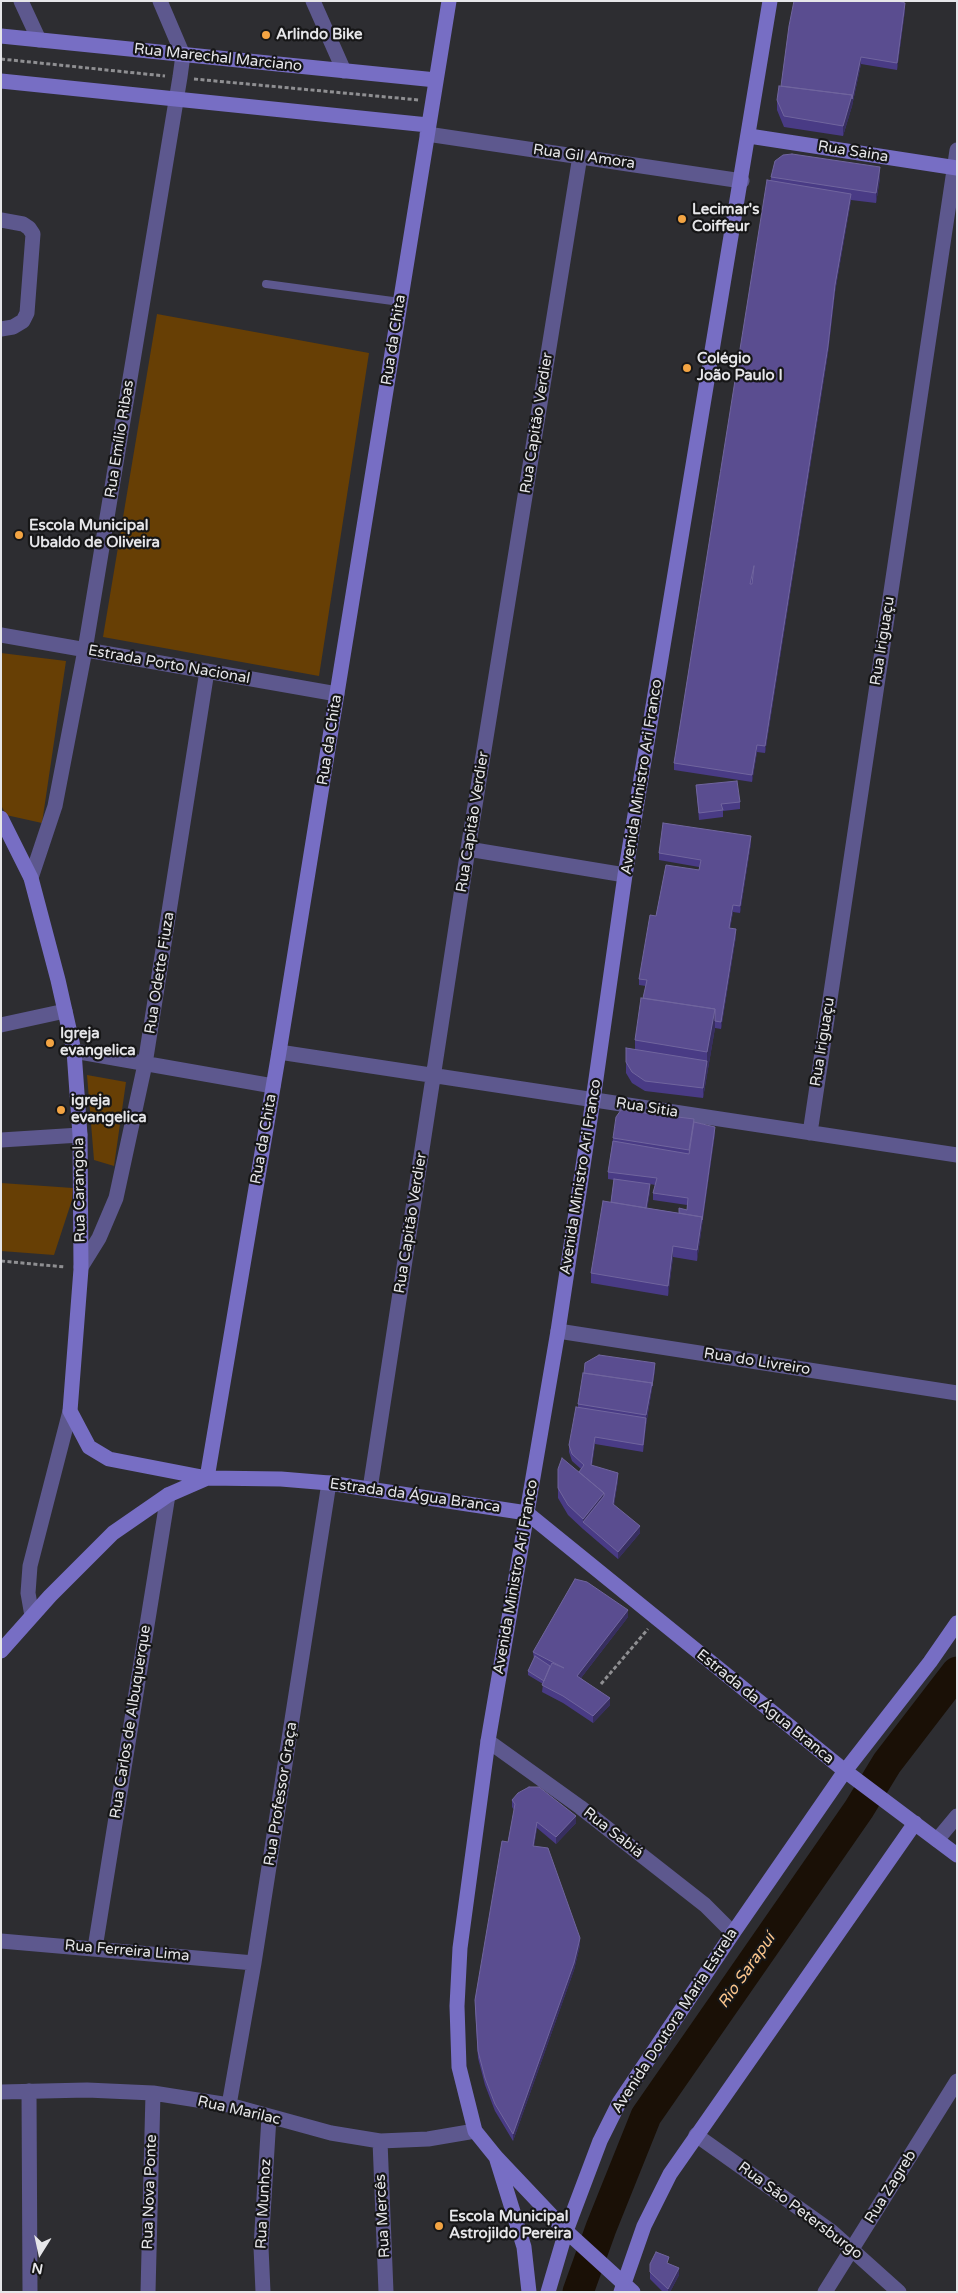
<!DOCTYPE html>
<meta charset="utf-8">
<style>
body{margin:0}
#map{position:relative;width:958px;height:2293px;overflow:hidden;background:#2d2d31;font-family:"Varela Round",sans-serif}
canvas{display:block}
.frame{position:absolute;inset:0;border:2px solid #e6e6e9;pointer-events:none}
.north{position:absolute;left:15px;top:2228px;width:50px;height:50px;-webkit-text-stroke:4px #161617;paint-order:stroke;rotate:190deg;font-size:14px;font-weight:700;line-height:20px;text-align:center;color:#e6e6e9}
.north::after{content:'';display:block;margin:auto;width:18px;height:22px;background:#e6e6e9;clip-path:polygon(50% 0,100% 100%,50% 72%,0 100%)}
</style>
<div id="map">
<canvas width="958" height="2293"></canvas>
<div class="frame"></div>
<div class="north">N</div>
</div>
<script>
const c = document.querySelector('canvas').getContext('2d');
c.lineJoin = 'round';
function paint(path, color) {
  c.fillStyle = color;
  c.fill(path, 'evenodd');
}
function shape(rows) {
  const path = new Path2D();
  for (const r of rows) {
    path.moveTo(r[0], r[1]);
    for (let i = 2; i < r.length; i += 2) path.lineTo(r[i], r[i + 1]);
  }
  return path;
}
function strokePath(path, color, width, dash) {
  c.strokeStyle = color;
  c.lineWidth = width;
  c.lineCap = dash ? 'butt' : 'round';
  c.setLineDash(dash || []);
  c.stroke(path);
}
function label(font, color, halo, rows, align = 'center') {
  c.font = font + ' "Varela Round",sans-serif';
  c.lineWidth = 4.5;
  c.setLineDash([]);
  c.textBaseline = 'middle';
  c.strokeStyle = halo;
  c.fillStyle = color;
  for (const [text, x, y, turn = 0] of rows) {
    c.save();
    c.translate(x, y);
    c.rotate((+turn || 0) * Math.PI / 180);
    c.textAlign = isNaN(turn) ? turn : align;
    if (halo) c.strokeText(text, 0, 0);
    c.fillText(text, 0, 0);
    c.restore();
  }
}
paint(shape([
 [157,314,369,353,319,676,103,637],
 [1,653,66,661,42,823,6,815,1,805],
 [87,1075,126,1082,114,1166,94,1160],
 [1,1183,73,1188,72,1200,54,1255,1,1251]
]), '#673f05');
strokePath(shape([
 [578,2292,601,2228,646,2116,859,1809,887,1763,957,1672]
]), '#1a1006', 31);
strokePath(shape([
 [1,59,165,76],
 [194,79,419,100],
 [1,1261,65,1267],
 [601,1684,648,1629]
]), '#8f8f92', 3, [4, 2.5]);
strokePath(shape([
 [266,284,400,302]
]), '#5d588e', 8);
strokePath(shape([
 [21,1,39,40],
 [313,1,344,71],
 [427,134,742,181],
 [1,220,23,224,29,228,33,234,27,313,23,321,13,327,1,329],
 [1,635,337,694],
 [468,849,625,875],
 [31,878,55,806,85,650,180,77,183,55,160,1],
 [1,1025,65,1011],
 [74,1051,273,1086],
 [279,1052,957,1155],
 [810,1133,957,150],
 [1,1140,80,1135],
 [81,1267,99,1238,116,1198,145,1064,207,671],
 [558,1331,957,1393],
 [370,1489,468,849,580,156],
 [32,1616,28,1593,30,1566,70,1411],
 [488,1741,580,1807,705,1905,733,1933],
 [937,1840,957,1816],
 [1,1941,254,1963],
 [95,1948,168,1495],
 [29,2091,30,2292],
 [1,2092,87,2090,153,2093,229,2105,331,2133,380,2141,428,2139,475,2131],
 [229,2105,254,1963,329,1483],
 [696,2135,831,2231,899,2292],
 [380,2141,386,2292],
 [148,2292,153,2093],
 [263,2292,261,2247,269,2117],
 [825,2292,957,2081]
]), '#5d588e', 15);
strokePath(shape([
 [1,36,436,80],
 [1,81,428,125],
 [749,136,957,168],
 [1,818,31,878,58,980,74,1051,80,1135,81,1269,70,1411,89,1447,109,1459,207,1478],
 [207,1478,279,1052,449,1],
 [1,1651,50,1596,113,1533,168,1495,207,1478,281,1479,329,1483,527,1513,845,1771,957,1855],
 [497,2160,524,2247,529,2292],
 [548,2292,566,2231,600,2141,619,2103,733,1933,845,1771,930,1662,957,1623],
 [621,2292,644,2226,670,2174,915,1823],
 [633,2292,566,2231,496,2157,475,2131,459,2067,457,2006,460,1948,488,1741,558,1331,593,1100,625,875,770,1]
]), '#776ec4', 15);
paint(shape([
 [905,10,897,70,861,64,852,106,843,136,784,127,777,110,777,100,781,86],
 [771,177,880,178,876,203,851,200,835,292,828,353,765,753,757,752,752,782,674,770,674,763],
 [696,785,740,802,740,809,723,811,723,817,699,820],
 [751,843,740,913,733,912,730,928,736,936,721,1029,715,1028,703,1098,645,1091,632,1083,626,1073,626,1062,635,1049,635,1040,646,986,639,985,639,979,656,916,699,870,699,867,659,860,659,853],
 [694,1122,715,1133,697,1261,673,1257,668,1296,591,1283,591,1273,611,1202,614,1180,608,1179,608,1172,613,1138],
 [650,1184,655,1185,653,1193,653,1200,687,1205,687,1210,679,1213,647,1208,650,1191],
 [655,1370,646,1425,643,1452,595,1444,592,1465,618,1480,614,1505,640,1533,618,1559,583,1529,568,1515,558,1498,558,1469,579,1472,581,1469,572,1461,569,1452,569,1445,578,1408,578,1404],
 [628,1617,581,1678,610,1705,593,1723,563,1703,542,1692,543,1684,528,1675,528,1671,534,1659,533,1652],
 [512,1800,576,1823,556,1844,537,1828,534,1846,580,1945,574,1970,513,2141,495,2111,485,2085,478,2058,475,2007,475,2000,508,1842,514,1810,512,1807],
 [650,2264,669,2264,679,2275,670,2292,663,2292,650,2279]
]), '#493b85');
paint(shape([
 [905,3,905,10,897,70,897,63],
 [861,57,861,64,852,106,843,136,843,126],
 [880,167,880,178,876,203,876,193],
 [851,194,851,201,835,292,828,353,765,753,765,746,835,285],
 [757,745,757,752,752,782,752,775],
 [751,836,751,843,740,913,740,906],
 [733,905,733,912,729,935,729,928],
 [736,929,736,936,721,1029,721,1022],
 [715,1009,715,1028,703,1098,703,1088,707,1061,707,1052],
 [715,1127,715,1133,697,1261,697,1250],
 [650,1184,650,1191,646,1218,646,1211],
 [673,1246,673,1257,668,1296,668,1286],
 [655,1363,655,1370,646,1425,643,1452,646,1415],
 [595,1437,595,1444,591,1472,591,1465],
 [618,1473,618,1480,613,1511,613,1504],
 [604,1493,604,1503,583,1522,583,1519],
 [640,1526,640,1533,618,1559,618,1552],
 [628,1610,628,1617,577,1683,577,1676],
 [610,1698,610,1705,593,1723,593,1716],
 [576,1816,576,1823,556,1844,556,1837],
 [537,1822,537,1828,533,1852,533,1846],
 [580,1938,580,1945,574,1970,513,2141,513,2134],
 [679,2268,679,2275,670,2292,668,2292,668,2289]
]), '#372e5f');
const building = shape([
 [794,1,898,1,905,3,897,63,861,57,852,99,852,95,781,86,789,26,794,1],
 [779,86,852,95,843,126,784,116,777,100,779,86],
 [792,154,880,167,876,193,771,177,775,161,783,155,792,154],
 [767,180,851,194,835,285,828,346,765,746,757,745,752,775,674,763,767,180],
 [754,566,752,584,750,584,754,566],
 [737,781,740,802,721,804,723,810,699,813,696,785,737,781],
 [663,823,751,836,740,906,733,905,729,928,736,929,721,1022,715,1021,715,1009,643,998,647,980,639,979,650,915,656,916,666,865,699,870,701,860,659,853,663,823],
 [641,998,715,1009,707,1052,635,1040,641,998],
 [626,1048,707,1061,703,1088,645,1081,632,1072,626,1062,626,1048],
 [621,1110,694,1119,689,1150,613,1138,616,1117,621,1110],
 [694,1122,715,1127,702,1220,702,1217,679,1213,679,1208,687,1210,688,1198,653,1193,657,1178,608,1172,613,1141,689,1154,694,1122],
 [614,1179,650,1184,646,1208,611,1202,614,1179],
 [603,1201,702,1217,697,1250,673,1246,668,1286,591,1273,603,1201],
 [599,1355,655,1363,652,1386,652,1383,584,1373,585,1363,599,1355],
 [583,1373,652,1383,646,1415,578,1404,583,1373],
 [576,1407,646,1418,643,1445,595,1437,591,1465,618,1473,613,1504,640,1526,618,1552,583,1522,604,1496,604,1493,579,1472,584,1465,572,1454,569,1445,576,1407],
 [562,1458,604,1493,583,1519,568,1505,558,1488,558,1469,562,1458],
 [575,1579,587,1582,628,1610,577,1676,610,1698,593,1716,563,1696,542,1685,552,1663,564,1668,533,1652,575,1579],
 [535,1656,550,1666,544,1681,528,1671,535,1656],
 [529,1787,539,1787,576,1816,556,1837,537,1822,533,1846,548,1848,580,1938,574,1963,513,2134,495,2104,485,2078,478,2051,475,2000,502,1841,508,1842,515,1804,512,1800,518,1793,529,1787],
 [656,2252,669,2257,667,2263,679,2268,668,2289,650,2272,650,2264,656,2252]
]);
paint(building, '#5a4d90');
strokePath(building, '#70659e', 1);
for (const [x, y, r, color] of [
 [266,35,5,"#f3a443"],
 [682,219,5,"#f3a443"],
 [687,368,5,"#f3a443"],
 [19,535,5,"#f3a443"],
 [50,1043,5,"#f3a443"],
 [61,1110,5,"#f3a443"],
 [439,2226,5,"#f3a443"]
]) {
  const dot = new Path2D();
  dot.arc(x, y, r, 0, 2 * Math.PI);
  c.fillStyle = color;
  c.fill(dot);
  strokePath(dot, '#161617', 2);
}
label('bold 15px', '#e6e6e9', '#161617', [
 ["Arlindo Bike",276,35],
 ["Lecimar's",692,210],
 ["Coiffeur",692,227],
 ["Colégio",697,359],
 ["João Paulo I",697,376],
 ["Escola Municipal",29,526],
 ["Ubaldo de Oliveira",29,543],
 ["Igreja",60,1034],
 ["evangelica",60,1051],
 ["igreja",71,1101],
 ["evangelica",71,1118],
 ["Escola Municipal",449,2217],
 ["Astrojildo Pereira",449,2234]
], 'left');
label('15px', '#e6e6e9', '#161617', [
 ["Rua Marechal Marciano",218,58,6],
 ["Rua Saina",853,152,9],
 ["Rua Gil Amora",584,157,8],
 ["Rua da Chita",394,340,-81],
 ["Rua Capitão Verdier",537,423,-81],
 ["Rua Emílio Ribas",120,439,-81],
 ["Rua Iriguaçu",883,641,-81],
 ["Estrada Porto Nacional",169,665,10],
 ["Rua da Chita",330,740,-81],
 ["Avenida Ministro Ari Franco",642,777,-81],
 ["Rua Capitão Verdier",473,822,-81],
 ["Rua Odette Fiuza",160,973,-81],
 ["Rua Iriguaçu",823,1042,-81],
 ["Rua Sitia",647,1108,9],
 ["Rua da Chita",264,1139,-80],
 ["Avenida Ministro Ari Franco",581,1177,-81],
 ["Rua Carangola",80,1190,-91],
 ["Rua Capitão Verdier",411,1223,-81],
 ["Rua do Livreiro",757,1362,9],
 ["Estrada da Água Branca",415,1496,8],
 ["Avenida Ministro Ari Franco",516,1577,-80],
 ["Estrada da Água Branca",765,1707,39],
 ["Rua Carlos de Albuquerque",131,1722,-81],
 ["Rua Professor Graça",281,1794,-81],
 ["Rua Sabiá",613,1833,38],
 ["Rua Ferreira Lima",127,1951,5],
 ["Avenida Doutora Maria Estrela",675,2021,-57],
 ["Rua Marilac",239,2111,13],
 ["Rua Zagreb",891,2187,-58],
 ["Rua Nova Ponte",150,2192,-88],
 ["Rua Munhoz",264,2204,-87],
 ["Rua São Petersburgo",800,2211,37],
 ["Rua Mercês",383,2216,-93]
]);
label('italic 16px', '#fbc58c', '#161617', [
 ["Rio Sarapuí",747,1971,-55]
]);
</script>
